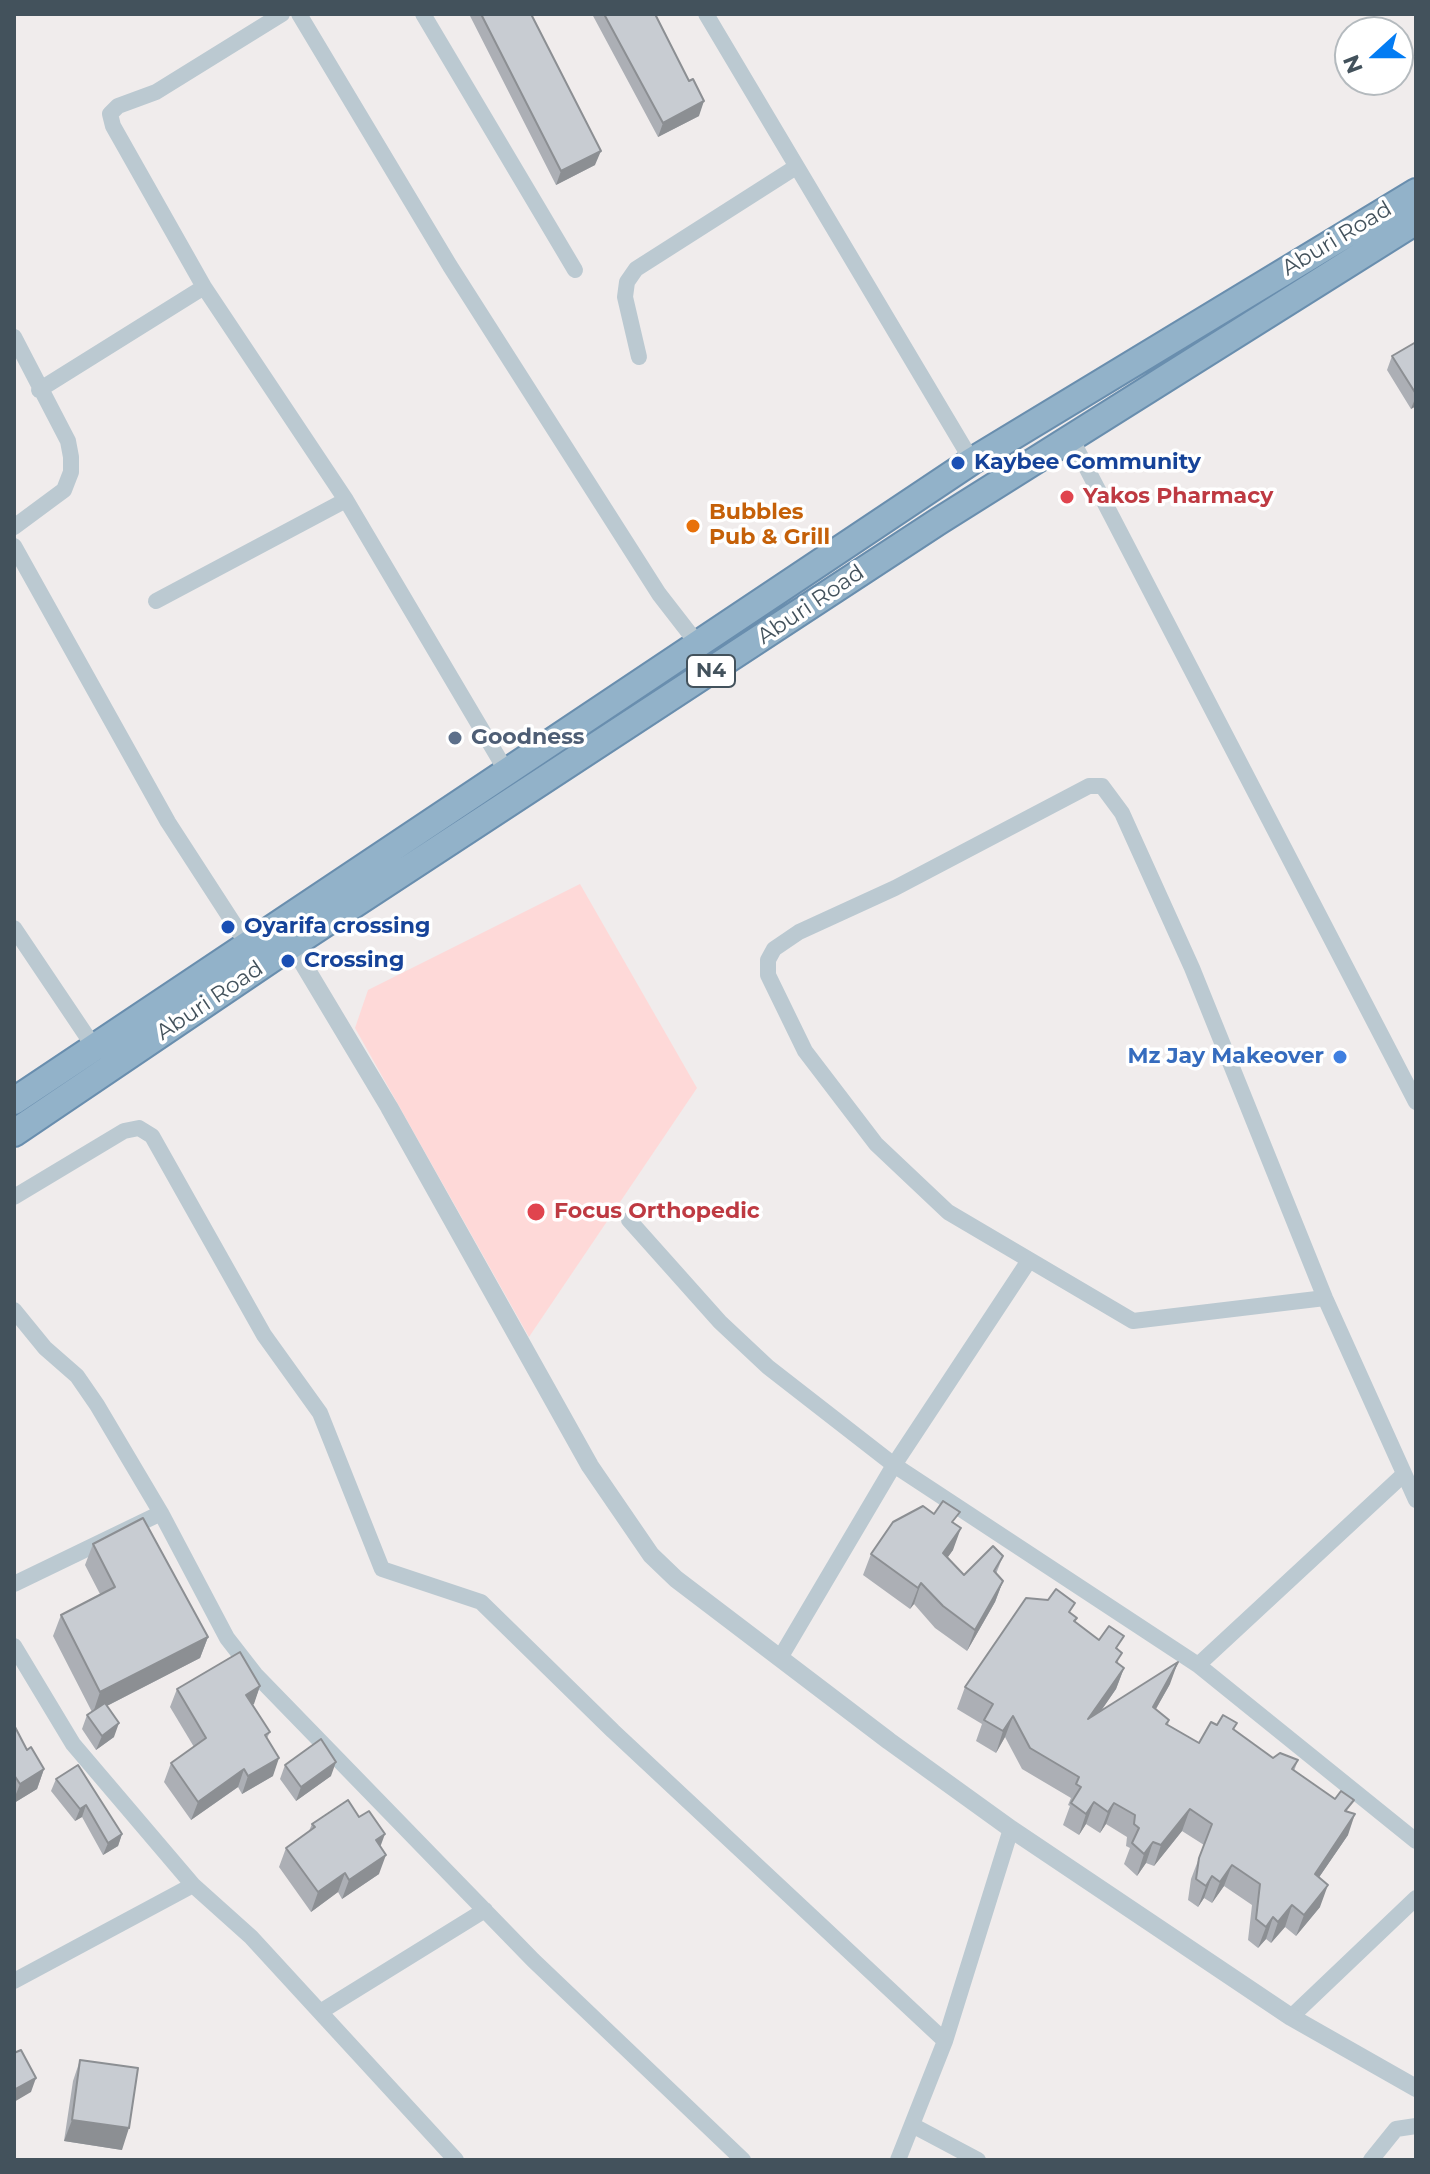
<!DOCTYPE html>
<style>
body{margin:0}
#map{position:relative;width:1430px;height:2174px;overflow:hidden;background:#f0ecec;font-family:Montserrat,sans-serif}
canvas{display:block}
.frame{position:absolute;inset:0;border:16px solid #43525c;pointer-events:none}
.north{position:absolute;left:1334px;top:16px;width:80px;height:80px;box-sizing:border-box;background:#fff;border:2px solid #b4babe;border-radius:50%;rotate:249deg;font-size:22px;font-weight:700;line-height:32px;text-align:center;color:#43525c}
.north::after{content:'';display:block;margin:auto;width:28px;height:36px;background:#037cf3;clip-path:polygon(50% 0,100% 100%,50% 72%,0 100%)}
</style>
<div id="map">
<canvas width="1430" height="2174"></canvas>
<div class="frame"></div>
<div class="north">N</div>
</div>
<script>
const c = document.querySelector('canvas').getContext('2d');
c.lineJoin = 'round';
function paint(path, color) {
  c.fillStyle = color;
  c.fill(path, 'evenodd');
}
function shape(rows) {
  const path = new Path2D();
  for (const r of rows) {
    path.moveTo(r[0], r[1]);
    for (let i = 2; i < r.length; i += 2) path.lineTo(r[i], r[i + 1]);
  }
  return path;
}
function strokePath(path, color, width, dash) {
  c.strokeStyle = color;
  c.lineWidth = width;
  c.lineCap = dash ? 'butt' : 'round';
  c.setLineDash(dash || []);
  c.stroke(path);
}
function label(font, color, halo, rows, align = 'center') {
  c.font = font + ' Montserrat,sans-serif';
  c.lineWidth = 7;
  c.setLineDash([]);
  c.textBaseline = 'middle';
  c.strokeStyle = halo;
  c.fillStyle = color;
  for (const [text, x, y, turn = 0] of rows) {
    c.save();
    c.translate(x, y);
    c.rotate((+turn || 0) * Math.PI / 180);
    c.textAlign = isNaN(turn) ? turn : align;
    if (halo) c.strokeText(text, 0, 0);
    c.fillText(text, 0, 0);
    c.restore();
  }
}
paint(shape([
 [580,884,697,1088,529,1337,355,1028,368,990]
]), '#fed9d8');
const trunk = shape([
 [14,1101,972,461,1416,192],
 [14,1133,292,945,939,521,1416,221]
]);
strokePath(trunk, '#698eae', 30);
strokePath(shape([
 [282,14,156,92,118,106,110,114,113,126,204,287,346,500,508,774],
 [299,14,450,266,659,594,697,643],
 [423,14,575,270],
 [706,14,972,461],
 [14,337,68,441,71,457,71,472,64,490,14,527],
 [639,357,625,297,627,282,636,269,796,167],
 [39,390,204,287],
 [1071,438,1416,1102],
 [14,546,168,822,247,944],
 [156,601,346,500],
 [14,928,94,1047],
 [14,1197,124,1131,139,1128,152,1136,264,1335,320,1413,382,1569,481,1602,613,1731,945,2041],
 [629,1220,720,1322,768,1367,894,1465,1198,1665,1416,1841],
 [1325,1298,1133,1321,948,1212,876,1144,805,1051,768,975,768,960,774,949,799,932,895,888,1089,786,1102,786,1122,813,1192,968,1325,1298,1416,1500],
 [14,1310,45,1348,77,1376,97,1405,161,1513,227,1638,255,1674,533,1960,743,2160],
 [14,1584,161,1513],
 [14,1646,73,1744,193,1885,251,1937,456,2160],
 [780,1658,894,1465,1028,1262],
 [1198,1665,1403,1475],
 [14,1981,193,1885],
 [320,2012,485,1910],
 [1291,2017,1416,1898],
 [912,2125,978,2160],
 [898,2160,945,2041,1011,1829],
 [1371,2160,1396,2129,1416,2126]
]), '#bbc9d1', 16);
strokePath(shape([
 [292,945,389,1107,590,1466,651,1555,676,1579,889,1741,1011,1829,1291,2017,1416,2088]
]), '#bbc9d1', 18);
strokePath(trunk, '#92b2c9', 26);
paint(shape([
 [469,14,531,14,595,165,556,185],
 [592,14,655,14,699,116,658,137],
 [1416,342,1416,406,1411,409,1387,370,1392,356],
 [934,1514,955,1524,953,1550,947,1558,964,1575,1003,1556,996,1574,1003,1581,995,1602,967,1651,935,1628,914,1604,910,1609,863,1575,871,1554],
 [93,1544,208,1637,200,1658,107,1706,114,1737,96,1750,82,1729,87,1715,92,1712,53,1636,61,1615,100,1594,85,1565],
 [1071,1613,1077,1618,1075,1622,1099,1640,1119,1650,1118,1663,1124,1668,1116,1689,1101,1711,1170,1684,1156,1709,1169,1720,1168,1725,1199,1743,1217,1725,1237,1723,1234,1730,1273,1758,1298,1760,1294,1771,1349,1812,1348,1835,1319,1877,1320,1907,1296,1936,1285,1927,1271,1943,1266,1939,1258,1948,1248,1940,1252,1905,1224,1886,1212,1903,1204,1898,1198,1907,1188,1900,1191,1879,1204,1845,1182,1831,1154,1866,1146,1863,1137,1876,1124,1864,1130,1848,1126,1846,1127,1837,1106,1824,1100,1833,1086,1824,1079,1835,1063,1825,1070,1806,1068,1805,1071,1798,1022,1769,1005,1737,996,1753,976,1741,982,1724,957,1709,965,1687],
 [260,1686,253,1705,270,1732,267,1738,273,1776,242,1794,238,1787,191,1820,164,1782,171,1763,194,1747,170,1707,177,1689],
 [14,1725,27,1750,44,1769,37,1789,14,1803],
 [285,1765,331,1776,296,1801,280,1779],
 [56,1779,122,1834,118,1846,103,1855,82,1817,75,1821,51,1791],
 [359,1817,380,1846,379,1874,342,1899,338,1892,311,1912,279,1867,286,1848,309,1831,312,1824],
 [80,2060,122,2150,64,2141,73,2081]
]), '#acafb5');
paint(shape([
 [704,101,699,116,658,137,663,123],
 [601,151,595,165,556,185,561,171],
 [1416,396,1416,406,1411,409],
 [961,1528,953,1550,935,1575,943,1553],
 [1003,1581,995,1602,967,1651,975,1630],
 [921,1583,914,1604,910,1609,918,1588],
 [208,1637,200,1658,93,1713,100,1692],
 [1178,1662,1170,1684,1145,1728,1153,1707],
 [1124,1668,1116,1689,1080,1741,1088,1719],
 [260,1686,254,1704,239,1713,246,1695],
 [1013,1716,1005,1737,996,1753,1003,1731],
 [119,1723,114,1737,96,1750,102,1736],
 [279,1758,273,1776,242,1794,248,1776],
 [336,1762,331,1776,296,1801,301,1787],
 [44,1769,37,1789,14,1803,14,1799,20,1784],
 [244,1769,238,1787,191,1820,198,1802],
 [1094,1802,1086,1824,1079,1835,1086,1814],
 [1114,1803,1106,1824,1100,1833,1108,1812],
 [86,1805,82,1817,75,1821,80,1809],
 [1190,1809,1182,1831,1154,1866,1161,1845],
 [1355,1814,1348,1835,1307,1895,1315,1874],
 [122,1834,118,1846,103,1855,108,1843],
 [385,1834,378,1853,376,1840],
 [1153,1842,1146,1863,1137,1876,1144,1854],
 [386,1855,379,1874,342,1899,349,1880],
 [1232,1865,1224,1886,1212,1903,1220,1882],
 [345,1873,338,1892,311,1912,318,1892],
 [1212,1876,1204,1898,1198,1907,1206,1886],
 [1328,1885,1320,1907,1296,1936,1304,1915],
 [1292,1905,1285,1927,1271,1943,1278,1922],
 [1273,1917,1266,1939,1258,1948,1266,1927],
 [36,2078,31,2092,14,2102,14,2090],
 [72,2120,129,2128,122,2150,64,2141]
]), '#8c8f93');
const building = shape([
 [481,14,531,14,601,151,561,171,481,14],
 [604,14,655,14,689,81,693,79,704,101,663,123,604,14],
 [1416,342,1416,394,1392,356,1416,342],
 [943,1501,960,1512,952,1522,961,1528,943,1553,964,1575,993,1546,1003,1556,994,1571,1003,1581,975,1630,943,1606,921,1583,918,1588,871,1554,893,1522,923,1506,934,1514,943,1501],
 [143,1518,208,1637,100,1692,61,1615,115,1587,93,1544,143,1518],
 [1056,1589,1075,1603,1069,1612,1077,1618,1074,1621,1099,1640,1109,1626,1124,1636,1116,1648,1122,1653,1116,1662,1124,1668,1088,1719,1178,1662,1153,1707,1169,1720,1166,1724,1199,1743,1211,1722,1217,1725,1223,1715,1237,1723,1233,1729,1273,1758,1280,1753,1298,1760,1292,1769,1335,1799,1341,1791,1354,1800,1345,1811,1355,1814,1315,1874,1328,1885,1304,1915,1292,1905,1278,1922,1273,1917,1266,1927,1256,1919,1260,1884,1232,1865,1220,1882,1212,1876,1206,1886,1196,1879,1199,1858,1212,1824,1190,1809,1161,1845,1153,1842,1144,1854,1132,1843,1139,1828,1134,1824,1135,1815,1114,1803,1108,1812,1094,1802,1086,1814,1071,1803,1081,1787,1076,1784,1079,1777,1030,1748,1013,1716,1003,1731,984,1720,993,1704,965,1687,1026,1598,1048,1600,1056,1589],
 [240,1652,260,1686,246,1695,270,1732,265,1735,279,1758,248,1776,244,1769,198,1802,171,1763,206,1738,177,1689,240,1652],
 [105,1703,119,1723,102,1736,87,1715,105,1703],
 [14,1725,27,1750,31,1747,44,1769,20,1784,14,1775,14,1725],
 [321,1739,336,1762,301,1787,285,1765,321,1739],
 [78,1765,122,1834,108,1843,86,1805,80,1809,56,1779,78,1765],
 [348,1800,359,1817,369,1811,385,1834,376,1840,386,1855,349,1880,345,1873,318,1892,286,1848,315,1827,312,1824,348,1800],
 [21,2050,36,2078,14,2090,14,2053,21,2050],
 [80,2060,138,2068,129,2128,72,2120,80,2060]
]);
paint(building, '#c8ccd2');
strokePath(building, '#8c8f93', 2);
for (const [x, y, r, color] of [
 [958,463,8,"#1a4fb4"],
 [1067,497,8,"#e0444e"],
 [693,526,8,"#e8710a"],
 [455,738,8,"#5c6f8a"],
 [228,927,8,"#1a4fb4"],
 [288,961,8,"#1a4fb4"],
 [1340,1057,8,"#3f7fe0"],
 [536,1212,10,"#e0444e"]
]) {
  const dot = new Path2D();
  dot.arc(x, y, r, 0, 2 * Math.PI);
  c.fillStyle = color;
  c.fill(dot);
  strokePath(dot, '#fff', 3);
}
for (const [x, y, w] of [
 [711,671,48]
]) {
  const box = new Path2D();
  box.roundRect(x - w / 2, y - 16, w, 32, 6);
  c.fillStyle = '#fff';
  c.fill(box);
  strokePath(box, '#43525c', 2);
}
label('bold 20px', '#43525c', null, [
 ["N4",711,671]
]);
label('22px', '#43525c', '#fff', [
 ["Aburi Road",1337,239,-31],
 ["Aburi Road",811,605,-34],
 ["Aburi Road",210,1001,-34]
]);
label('bold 22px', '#164399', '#fff', [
 ["Kaybee Community",974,463],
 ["Oyarifa crossing",244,927],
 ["Crossing",304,961]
], 'left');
label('bold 22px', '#be3a42', '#fff', [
 ["Yakos Pharmacy",1083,497],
 ["Focus Orthopedic",554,1212]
], 'left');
label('bold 22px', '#c56008', '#fff', [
 ["Bubbles",709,513],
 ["Pub & Grill",709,538]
], 'left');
label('bold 22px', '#4e5e75', '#fff', [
 ["Goodness",471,738]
], 'left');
label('bold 22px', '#366cbe', '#fff', [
 ["Mz Jay Makeover",1324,1057]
], 'right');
</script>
